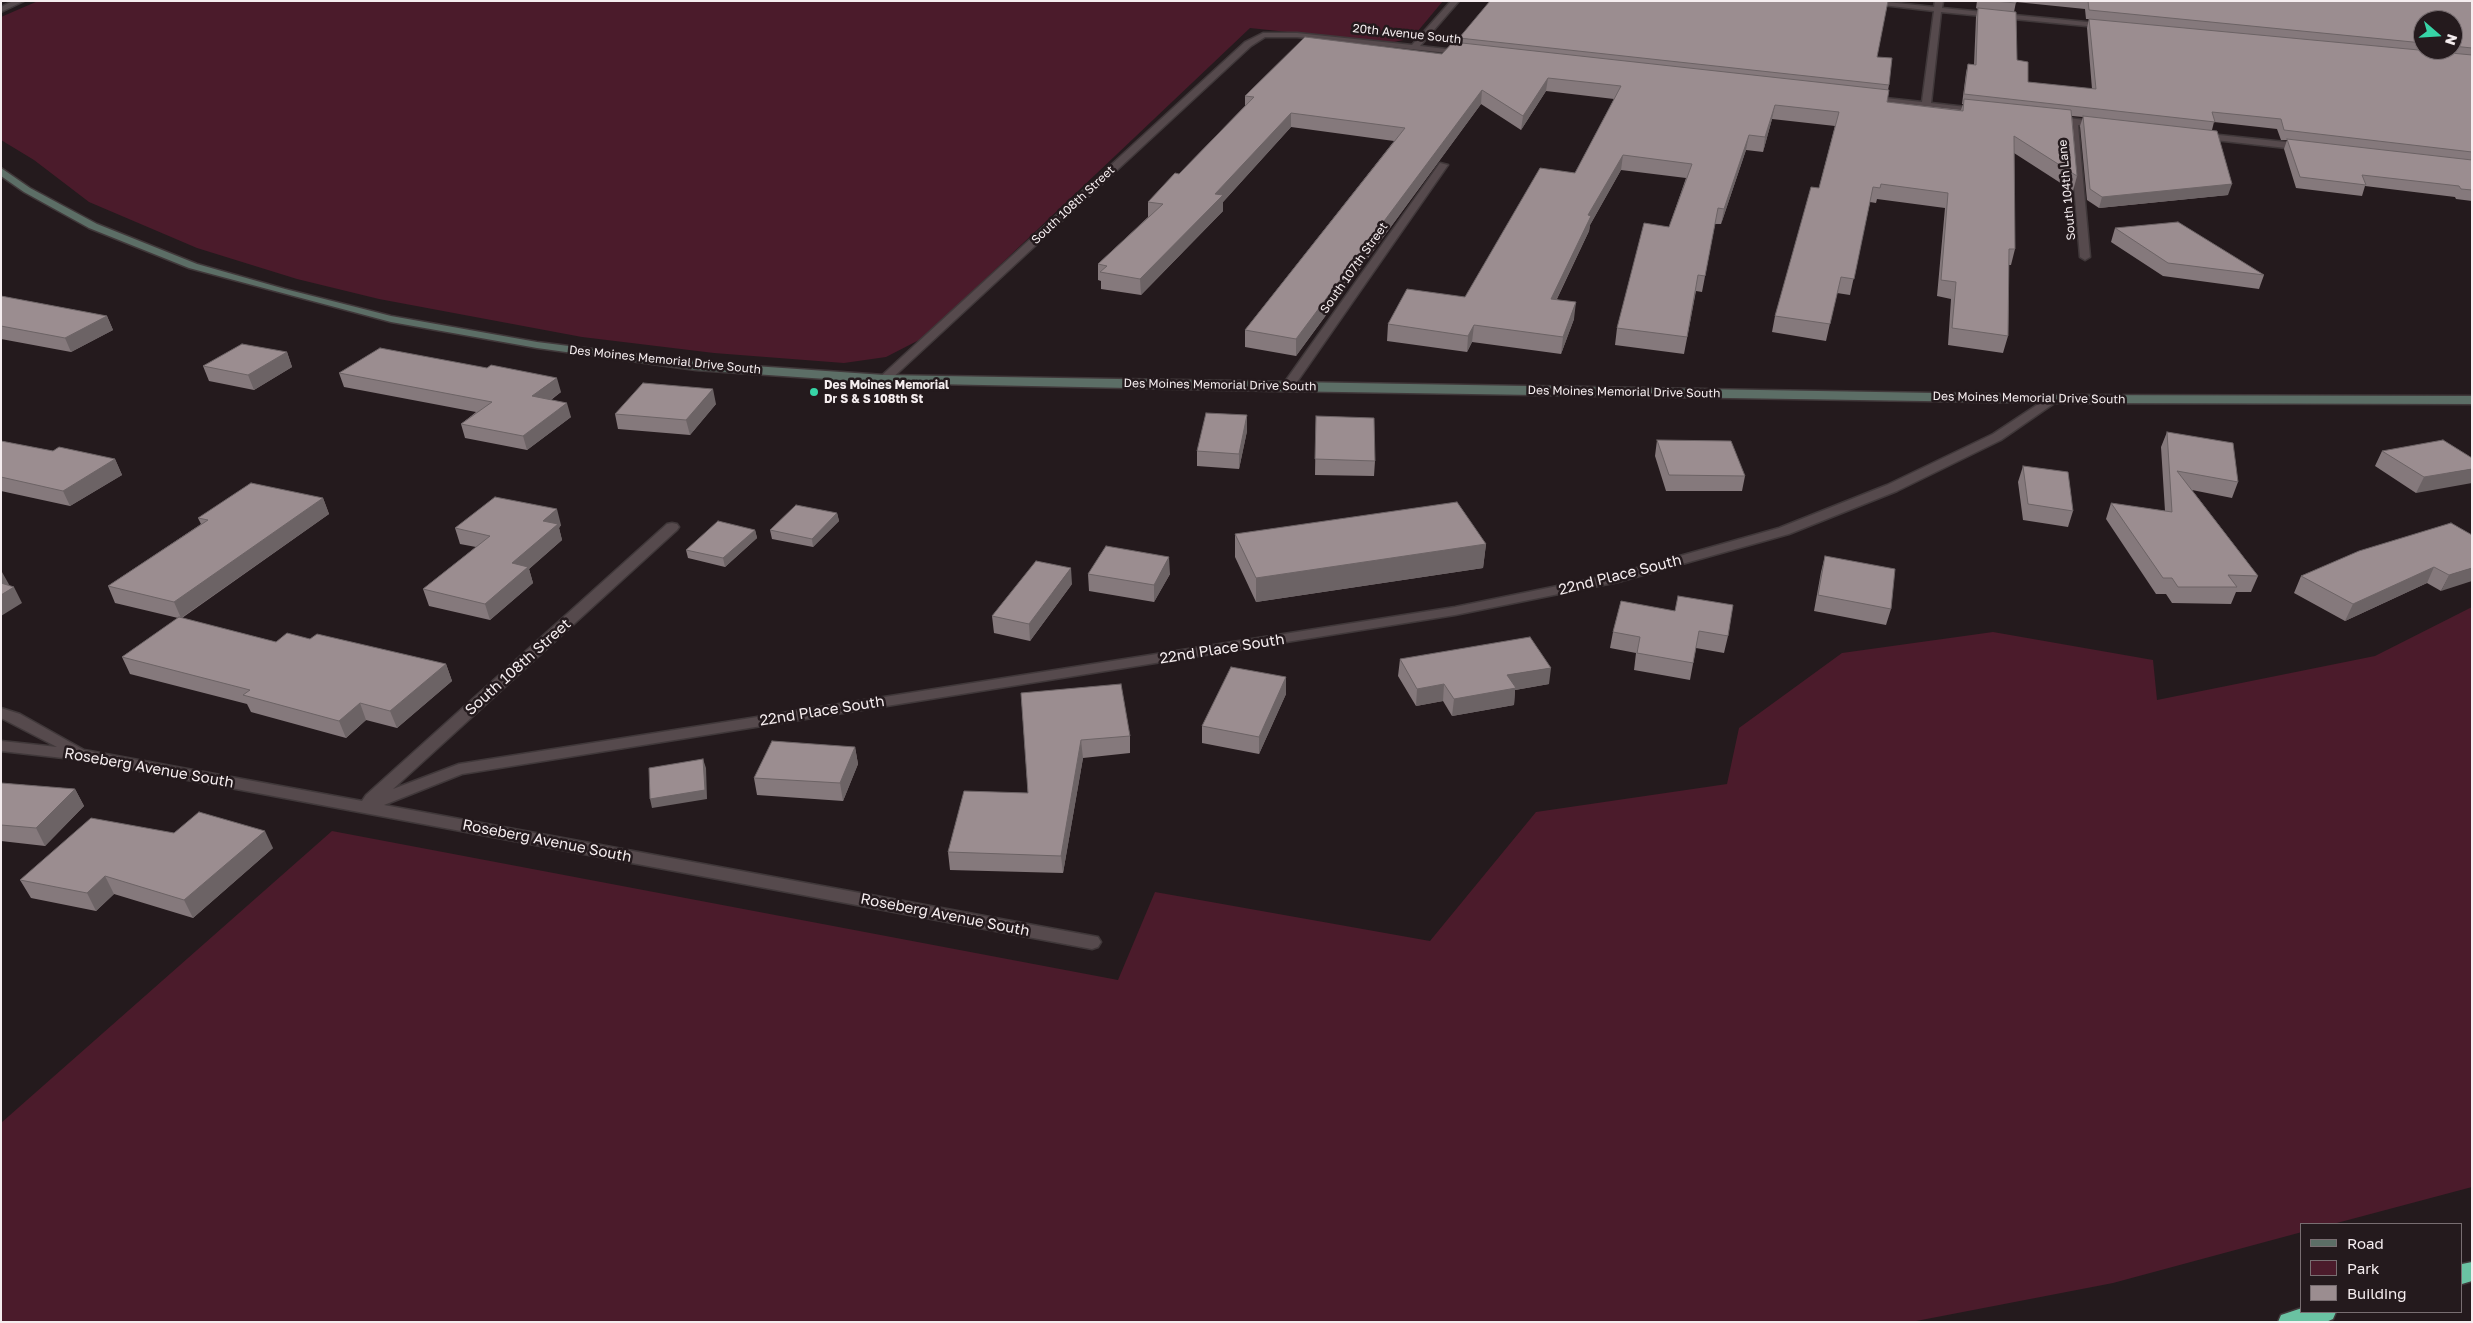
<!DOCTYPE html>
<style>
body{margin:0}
#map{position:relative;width:2473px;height:1323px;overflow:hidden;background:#241a1d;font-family:"Golos Text",sans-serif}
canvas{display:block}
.frame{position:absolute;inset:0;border:2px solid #f5edef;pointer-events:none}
.legend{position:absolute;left:2300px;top:1223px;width:162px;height:90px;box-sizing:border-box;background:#241a1d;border:1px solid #786e71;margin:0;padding:6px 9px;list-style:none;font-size:15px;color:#f5edef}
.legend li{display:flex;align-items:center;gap:10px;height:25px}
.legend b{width:25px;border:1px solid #786e71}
.north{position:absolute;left:2413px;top:10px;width:50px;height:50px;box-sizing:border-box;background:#241a1d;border:1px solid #786e71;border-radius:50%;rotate:109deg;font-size:14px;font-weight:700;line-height:20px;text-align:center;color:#f5edef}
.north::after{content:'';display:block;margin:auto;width:18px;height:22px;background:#37d4a6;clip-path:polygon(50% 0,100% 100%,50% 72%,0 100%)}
</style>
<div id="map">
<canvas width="2473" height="1323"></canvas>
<div class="frame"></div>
<ul class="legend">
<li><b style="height:6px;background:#5c6e66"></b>Road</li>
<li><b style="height:14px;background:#4b1b2b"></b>Park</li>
<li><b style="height:14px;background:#9b8d90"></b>Building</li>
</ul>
<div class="north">N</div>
</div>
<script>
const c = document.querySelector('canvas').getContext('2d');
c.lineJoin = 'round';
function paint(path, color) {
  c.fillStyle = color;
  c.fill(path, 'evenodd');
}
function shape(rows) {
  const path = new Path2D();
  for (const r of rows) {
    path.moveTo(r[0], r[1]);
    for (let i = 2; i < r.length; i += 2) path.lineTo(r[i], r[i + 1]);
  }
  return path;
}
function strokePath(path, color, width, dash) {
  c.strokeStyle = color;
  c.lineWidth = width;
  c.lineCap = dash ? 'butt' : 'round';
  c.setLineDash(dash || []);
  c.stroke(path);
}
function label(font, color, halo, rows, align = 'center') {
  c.font = font + ' "Golos Text",sans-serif';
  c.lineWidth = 5;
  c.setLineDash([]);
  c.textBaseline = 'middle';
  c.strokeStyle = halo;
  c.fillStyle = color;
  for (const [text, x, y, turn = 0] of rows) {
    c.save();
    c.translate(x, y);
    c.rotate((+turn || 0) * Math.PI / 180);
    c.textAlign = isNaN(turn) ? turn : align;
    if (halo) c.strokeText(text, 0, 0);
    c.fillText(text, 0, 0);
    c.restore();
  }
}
paint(shape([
 [38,1,1443,1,1412,38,1390,43,1250,28,923,338,886,357,844,363,714,353,582,337,379,299,297,279,197,248,89,202,34,160,1,140,1,17],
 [2472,607,2472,1187,2333,1224,2302,1224,2302,1232,2113,1283,1911,1322,1,1322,1,1123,332,831,1118,980,1155,892,1430,941,1536,812,1727,784,1739,728,1842,653,1993,632,2153,660,2157,700,2375,656]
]), '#4b1b2b');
const street = shape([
 [13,1,24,1,1,12,1,7,13,1],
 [1451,1,1459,1,1420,46,1464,51,1468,53,1467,55,1297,37,1265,37,1251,46,888,382,880,382,878,379,1245,42,1263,33,1297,33,1412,45,1451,1],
 [1848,1,1878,1,1934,7,1935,1,1943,1,1942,8,2107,24,2111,26,2107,28,1941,12,1931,103,1984,109,1985,111,1981,114,1864,101,1863,99,1867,96,1922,102,1934,11,1848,1],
 [2053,116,2100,122,2104,125,2100,128,2078,125,2090,257,2085,260,2080,257,2069,124,2050,121,2049,119,2053,116],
 [2200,133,2304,144,2309,147,2304,150,2197,138,2195,136,2200,133],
 [1440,163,1448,165,1292,389,1284,389,1282,386,1284,383,1440,163],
 [2052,395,2058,399,2056,402,2001,440,1897,491,1789,534,1618,582,1455,615,462,774,384,805,1098,937,1101,942,1098,947,1092,949,81,760,1,751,1,741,57,747,1,718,1,708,20,714,84,750,362,801,366,795,667,524,672,523,677,524,679,527,677,530,393,789,459,764,1455,607,1616,574,1779,528,1887,485,1993,434,2052,395]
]);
const secondary = shape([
 [1,168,30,188,97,224,197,264,285,289,391,316,537,342,696,362,884,375,2052,395,2472,396,2472,404,2052,403,1277,391,884,383,696,370,537,348,391,322,189,268,89,228,24,192,1,176,1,168]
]);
const highway = shape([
 [2472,1262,2472,1281,2462,1284,2462,1264,2472,1262],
 [2302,1308,2302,1312,2336,1312,2333,1319,2326,1322,2278,1322,2281,1315,2302,1308]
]);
strokePath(street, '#40383a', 3);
strokePath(secondary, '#40383a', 3);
strokePath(highway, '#40383a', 3);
paint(street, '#564a4d');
paint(secondary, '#5c6e66');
paint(highway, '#6ac2a2');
paint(shape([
 [1977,1,2472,1,2472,201,2456,199,2455,197,2365,186,2362,196,2296,188,2284,149,2287,140,2281,140,2277,129,2214,122,2212,130,2228,195,2099,208,2087,200,2080,126,2083,117,2072,116,2077,176,2073,191,2014,153,2015,249,2011,265,2009,265,2008,336,2003,353,1948,345,1951,299,1937,296,1945,208,1877,199,1876,203,1870,202,1850,295,1837,293,1826,341,1772,332,1775,316,1819,188,1835,126,1772,119,1763,152,1746,150,1721,224,1715,224,1702,292,1696,291,1684,354,1615,345,1617,328,1669,227,1686,178,1621,170,1590,225,1589,231,1557,299,1574,319,1561,354,1472,342,1467,352,1387,341,1388,324,1465,297,1575,173,1614,99,1546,91,1521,130,1481,104,1296,356,1245,347,1245,330,1394,141,1291,127,1223,202,1223,211,1141,295,1101,289,1101,281,1098,280,1098,264,1148,217,1148,202,1179,174,1245,106,1245,96,1442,54,1459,42,1459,38,1877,57,1889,85,1888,90,1887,102,1961,110,1963,104,1962,104,1966,73,1968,64,1974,65,1976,17,1978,9,1976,8],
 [2016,2,2085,9,2086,19,2089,19,2087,28,2092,89,2028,82,2017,60,2014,12],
 [2423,20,2453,20,2453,50,2423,50],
 [2115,228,2264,275,2259,289,2163,276,2111,242],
 [1,296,107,316,113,330,71,352,1,339],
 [287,352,292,367,254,390,209,381,203,366],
 [339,373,561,392,551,400,571,417,527,450,465,438,461,424,476,412,344,387],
 [716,404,690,435,618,429,615,414],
 [1247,415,1247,431,1239,469,1197,466,1197,451],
 [1316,416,1375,461,1374,476,1315,475],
 [2167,432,2238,482,2232,498,2192,490,2258,576,2251,592,2236,592,2231,604,2172,603,2166,594,2156,594,2106,519,2111,503,2165,511,2161,447],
 [1657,440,1745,476,1742,491,1666,491,1655,456],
 [1,441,53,451,115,459,122,475,70,506,1,491],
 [2382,451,2472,458,2416,493,2375,466],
 [2023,466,2073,511,2068,527,2023,520,2018,482],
 [323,498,329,514,182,618,276,642,310,639,446,664,452,681,397,728,366,720,346,738,251,712,247,704,130,674,122,657,178,618,115,603,108,586,201,524,198,518],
 [837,513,839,521,813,547,772,539,770,530],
 [561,525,559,528,562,540,529,569,533,583,490,620,429,606,423,589,476,547,460,544,455,528],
 [755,530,757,538,725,567,688,558,686,550],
 [1235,534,1486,544,1483,568,1256,602,1235,557],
 [2472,535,2441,591,2427,583,2345,621,2294,593,2301,576],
 [1825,556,1891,609,1886,625,1814,611,1821,572],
 [1088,574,1170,574,1154,602,1089,591],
 [1072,584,1030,641,994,633,992,616],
 [1621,601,1728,636,1724,653,1696,648,1690,680,1634,670,1636,653,1610,648,1613,632],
 [1400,659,1549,684,1515,690,1514,705,1452,716,1443,701,1416,706,1398,676],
 [1286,677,1286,694,1259,754,1202,743,1202,726],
 [1021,693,1130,736,1130,753,1083,758,1063,873,950,870,948,852,1028,793],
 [855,747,858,764,843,801,757,795,754,778],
 [1,783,75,789,84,806,45,846,1,841],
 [174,833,273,848,193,918,114,894,96,911,31,898,20,880]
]), '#85797c');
paint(shape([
 [1548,78,1546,91,1521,130,1523,116],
 [1482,90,1481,104,1296,356,1296,339],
 [1775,105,1772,119,1763,152,1765,137],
 [1291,113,1291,127,1223,202,1223,211,1141,295,1140,279,1215,194],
 [1749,135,1746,150,1721,224,1724,209],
 [1623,155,1621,170,1590,225,1589,231,1549,315,1551,299,1588,215],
 [2232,184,2228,195,2099,208,2102,197],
 [1576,302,1574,319,1561,354,1563,337],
 [107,316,113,330,71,352,65,338],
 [1474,325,1472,342,1467,352,1468,336],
 [287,352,292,367,254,390,248,375],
 [557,378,561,392,536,410,532,396],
 [713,389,716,404,690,435,686,420],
 [567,403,571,417,527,450,523,436],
 [1247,415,1247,431,1239,469,1239,454],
 [115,459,122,475,70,506,63,491],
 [2472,469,2472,483,2416,493,2424,477],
 [323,498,329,514,181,618,174,602],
 [557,509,561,525,559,528,562,540,529,569,533,583,490,620,485,604,512,563,543,521],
 [837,513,839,521,813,547,812,539],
 [755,530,757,538,725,567,723,558],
 [1486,544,1483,568,1256,602,1256,578],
 [1169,557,1170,574,1154,602,1154,585],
 [2434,567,2427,583,2345,621,2353,604],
 [1071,568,1072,584,1030,641,1029,624],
 [2472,568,2472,581,2441,591,2449,575],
 [1,572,2,572,11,588,1,594],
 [14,587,22,603,1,616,1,595],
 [446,664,452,681,397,728,390,711],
 [1551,668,1549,684,1515,690,1514,705,1452,716,1454,699,1507,675],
 [1286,677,1286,694,1259,754,1259,737],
 [1444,684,1443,701,1416,706,1417,689],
 [360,703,366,720,346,738,339,721],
 [1081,740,1083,758,1063,873,1061,856],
 [855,747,858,764,843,801,840,783],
 [703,759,706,768,707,799,652,808,650,799],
 [75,789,84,806,45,846,36,828],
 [265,831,273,848,193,918,184,900],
 [105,876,114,894,96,911,87,893]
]), '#6c6365');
const building = shape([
 [1490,1,1888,1,1877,57,1892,58,1889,85,1459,38,1490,1],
 [1994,1,2016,1,2016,3,1994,1],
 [2088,1,2472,1,2472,48,2453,46,2453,20,2423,20,2423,43,2089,10,2088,1],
 [1978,8,2016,12,2017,60,2028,62,2028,82,2096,89,2089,19,2472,55,2472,152,2284,130,2281,119,2212,112,2215,122,1964,94,1968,64,1976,65,1978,8],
 [1305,37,1442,54,1453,42,1889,90,1887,102,1963,111,1964,99,2071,110,2077,176,2014,136,2015,249,2009,249,2008,336,1952,328,1956,282,1941,280,1948,193,1881,184,1880,188,1873,187,1854,279,1841,277,1830,324,1775,316,1811,187,1819,188,1839,112,1775,105,1765,137,1749,135,1724,209,1718,208,1705,276,1698,275,1687,337,1617,328,1644,223,1669,227,1692,164,1623,155,1588,215,1591,216,1551,299,1576,302,1563,337,1474,325,1468,336,1388,324,1407,289,1465,297,1540,168,1575,173,1621,86,1548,78,1523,116,1482,90,1296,339,1245,330,1405,128,1291,113,1215,194,1223,195,1140,279,1100,272,1107,266,1098,264,1163,204,1148,202,1175,173,1179,174,1254,97,1245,96,1305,37],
 [2083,116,2217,131,2232,184,2102,197,2090,189,2083,116],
 [2287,139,2472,160,2472,190,2461,189,2459,186,2362,175,2366,185,2300,177,2287,139],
 [2178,222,2264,275,2168,263,2115,228,2178,222],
 [1,296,107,316,65,338,1,326,1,296],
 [242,344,287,352,248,375,203,366,242,344],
 [380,348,487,368,491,365,557,378,532,396,567,403,523,436,461,424,492,402,339,373,380,348],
 [643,383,713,389,686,420,615,414,643,383],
 [1206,413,1247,415,1239,454,1197,451,1206,413],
 [1316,416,1374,418,1375,461,1315,459,1316,416],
 [2167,432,2233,443,2238,482,2177,471,2258,576,2228,575,2237,587,2178,587,2172,578,2163,578,2111,503,2172,512,2167,432],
 [1657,440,1731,441,1745,476,1669,475,1657,440],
 [2443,440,2472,458,2472,469,2424,477,2382,451,2443,440],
 [1,441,53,451,59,447,115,459,63,491,1,477,1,441],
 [2023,466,2068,472,2073,511,2028,504,2023,466],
 [251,483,323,498,174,602,108,586,208,520,198,518,251,483],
 [495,497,557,509,543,521,558,524,512,563,528,567,485,604,423,589,490,536,455,528,495,497],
 [1457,502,1486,544,1256,578,1235,534,1457,502],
 [796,505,837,513,812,539,770,530,796,505],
 [718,521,755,530,723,558,686,550,718,521],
 [2451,523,2472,535,2472,568,2449,575,2434,567,2353,604,2301,576,2359,551,2451,523],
 [1106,546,1169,557,1154,585,1088,574,1106,546],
 [1825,556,1895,569,1891,609,1818,595,1825,556],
 [1036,561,1071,568,1029,624,992,616,1036,561],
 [1,583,14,587,1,595,1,583],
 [1678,596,1733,605,1728,636,1699,631,1693,663,1637,653,1640,637,1613,632,1621,601,1675,611,1678,596],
 [179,617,276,642,287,633,310,639,317,634,446,664,390,711,360,703,339,721,243,695,250,690,122,657,179,617],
 [1530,637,1551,668,1507,675,1516,688,1454,699,1444,684,1417,689,1400,659,1530,637],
 [1231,667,1286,677,1259,737,1202,726,1231,667],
 [1121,684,1130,736,1081,740,1061,856,948,852,964,791,1028,793,1021,693,1121,684],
 [772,741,855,747,840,783,754,778,772,741],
 [703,759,705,790,650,799,649,768,703,759],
 [1,783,75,789,36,828,1,825,1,783],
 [199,812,265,831,184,900,105,876,87,893,20,880,91,818,174,833,199,812]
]);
paint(building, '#9b8d90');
strokePath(building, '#6c6365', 1);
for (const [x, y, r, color] of [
 [814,392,5,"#37d4a6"]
]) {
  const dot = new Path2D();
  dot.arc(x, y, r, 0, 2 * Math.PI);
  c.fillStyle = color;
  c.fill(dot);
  strokePath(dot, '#241a1d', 2);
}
label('12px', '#f5edef', '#241a1d', [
 ["20th Avenue South",1407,34,6],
 ["South 104th Lane",2067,190,-95],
 ["South 108th Street",1073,205,-43],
 ["South 107th Street",1354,268,-55],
 ["Des Moines Memorial Drive South",665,360,6],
 ["Des Moines Memorial Drive South",1220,385,1],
 ["Des Moines Memorial Drive South",1624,392,1],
 ["Des Moines Memorial Drive South",2029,398,1]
]);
label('bold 12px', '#f5edef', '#241a1d', [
 ["Des Moines Memorial",824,385],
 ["Dr S & S 108th St",824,399]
], 'left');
label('15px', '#f5edef', '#241a1d', [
 ["22nd Place South",1620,575,-14],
 ["22nd Place South",1222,649,-9],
 ["South 108th Street",518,667,-42],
 ["22nd Place South",822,711,-9],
 ["Roseberg Avenue South",149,768,10],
 ["Roseberg Avenue South",547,841,11],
 ["Roseberg Avenue South",945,915,11]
]);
</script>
